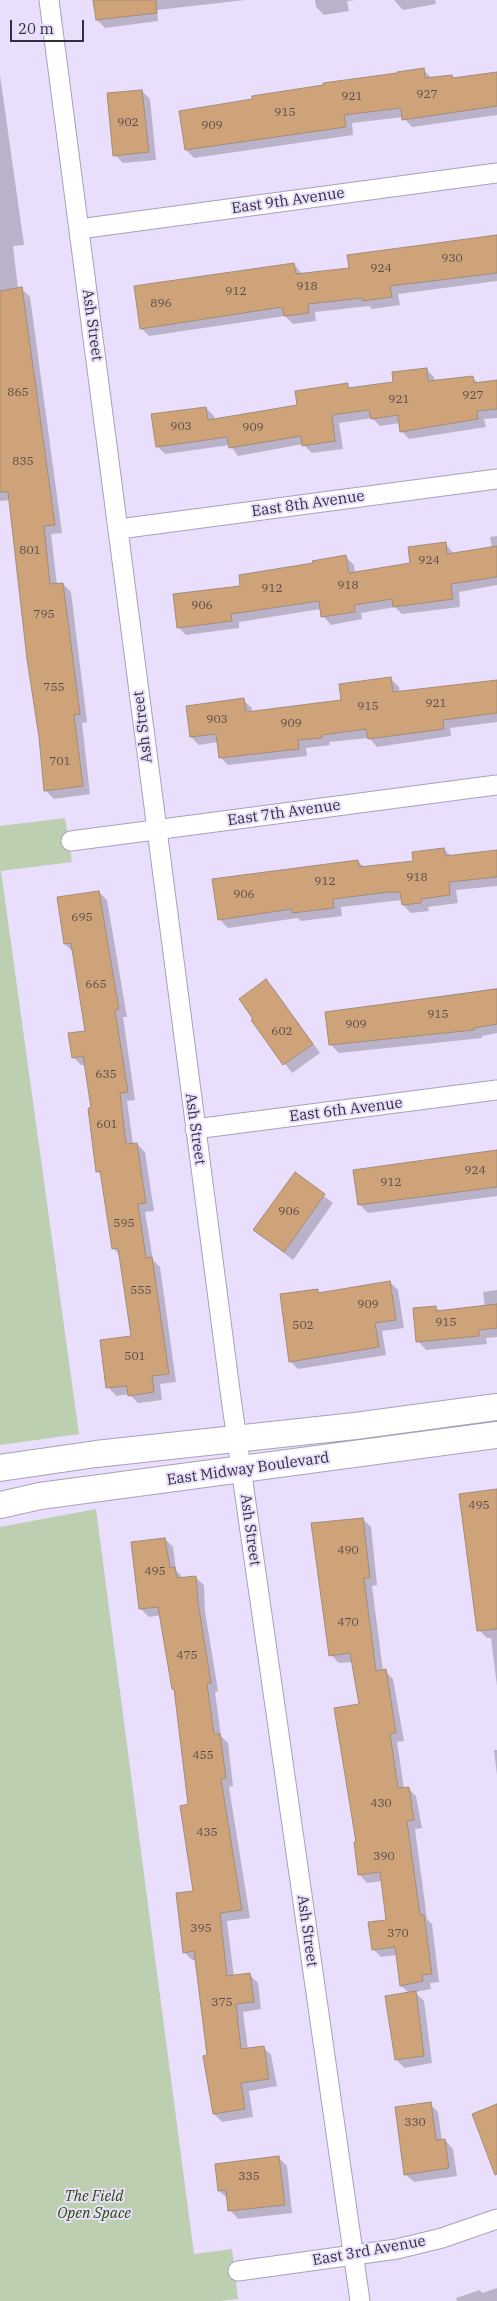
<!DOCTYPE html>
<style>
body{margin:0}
#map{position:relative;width:497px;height:2301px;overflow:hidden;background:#e9dffc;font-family:"IBM Plex Serif",serif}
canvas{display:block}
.scale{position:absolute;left:10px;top:20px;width:74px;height:22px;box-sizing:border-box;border:2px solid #332f3a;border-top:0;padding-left:6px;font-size:15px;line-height:18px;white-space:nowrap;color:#332f3a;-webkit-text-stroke:4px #e9dffc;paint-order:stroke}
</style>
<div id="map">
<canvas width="497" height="2301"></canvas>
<div class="scale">20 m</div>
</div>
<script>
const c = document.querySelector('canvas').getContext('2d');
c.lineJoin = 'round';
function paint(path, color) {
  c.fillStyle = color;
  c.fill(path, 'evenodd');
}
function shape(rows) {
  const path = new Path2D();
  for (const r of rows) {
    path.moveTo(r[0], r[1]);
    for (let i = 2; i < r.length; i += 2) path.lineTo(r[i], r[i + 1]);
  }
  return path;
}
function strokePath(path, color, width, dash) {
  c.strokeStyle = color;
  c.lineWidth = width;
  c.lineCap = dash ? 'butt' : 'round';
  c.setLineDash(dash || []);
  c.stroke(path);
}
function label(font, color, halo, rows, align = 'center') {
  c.font = font + ' "IBM Plex Serif",serif';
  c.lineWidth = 4;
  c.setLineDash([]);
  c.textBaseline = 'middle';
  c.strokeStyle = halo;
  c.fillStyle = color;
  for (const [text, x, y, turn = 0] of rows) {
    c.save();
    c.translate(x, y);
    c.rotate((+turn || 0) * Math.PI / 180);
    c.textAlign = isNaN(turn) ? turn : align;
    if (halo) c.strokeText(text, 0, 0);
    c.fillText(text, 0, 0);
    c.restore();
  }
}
paint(shape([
 [65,818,72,862,1,871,79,1434,0,1445,0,826],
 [96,1509,194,2254,232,2249,238,2299,220,2301,0,2301,0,1527]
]), '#bccfb0');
paint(shape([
 [94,0,245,0,157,10,158,21,105,28,97,20],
 [315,0,356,0,347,1,349,11,324,15,316,7],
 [394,0,435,0,436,4,403,10],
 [423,69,432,79,452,76,455,79,497,73,497,115,412,127,403,117,352,123,353,135,194,158,186,150,180,112],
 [0,75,24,245,13,246,18,289,22,289,30,297,62,533,51,534,57,585,63,584,71,592,87,722,82,723,90,794,54,799,45,790,41,737,10,500,0,501],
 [142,91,150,99,156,160,123,163,115,155],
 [497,236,497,281,398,294,400,305,372,309,369,306,315,312,316,321,293,324,285,316,149,336,141,328,294,264,302,274,350,269],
 [426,369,434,377,435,382,472,377,479,384,497,381,497,418,484,419,486,427,409,439,401,431,400,423,380,426,372,418,339,423,343,449,312,453,303,444,238,456,230,445,165,454,157,446,206,408,214,416,215,420,298,406,347,385,351,389,395,383],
 [497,536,497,585,459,592,460,607,402,614,395,607,361,613,362,619,331,625,323,616,321,609,239,622,239,628,186,635,178,627,242,587,314,565,346,557,354,565,355,573,412,564,445,543,454,554,492,548,490,537],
 [391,679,399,687,400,693,497,681,497,722,450,728,451,736,377,747,369,738,329,742,330,745,306,748,307,756,228,765,220,757,218,742,199,745,191,737,243,700,252,708,252,713,342,701],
 [444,849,452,857,497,851,497,886,456,890,458,903,428,907,429,911,411,913,403,905,402,900,341,907,342,916,301,921,298,918,228,928,220,920,358,861,365,868,415,862],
 [99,892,107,900,127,1017,123,1017,135,1100,127,1101,133,1144,137,1144,145,1152,154,1211,145,1212,153,1260,160,1267,176,1382,160,1384,162,1400,138,1403,129,1394,116,1396,108,1387,133,1337,121,1256,113,1248,102,1176,97,1171,93,1109,86,1065,81,1065,73,1057,86,1032,73,952,65,944,58,899],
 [266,981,274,989,320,1053,292,1073,253,1021],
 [497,988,497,1033,482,1036,482,1038,339,1053,331,1045,326,1013],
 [497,1151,497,1196,368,1213,360,1205,355,1171],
 [295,1174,333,1203,293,1260,254,1230],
 [390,1282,398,1290,404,1328,382,1331,386,1355,298,1369,290,1361,317,1290,320,1294],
 [497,1290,497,1337,486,1338,487,1344,426,1350,418,1341,435,1307,440,1311,485,1307,483,1292],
 [497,1491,497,1686,491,1638,487,1638,479,1630],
 [363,1519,371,1527,377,1585,372,1586,383,1671,385,1671,393,1679,404,1741,397,1742,404,1789,408,1788,416,1796,422,1828,415,1829,427,1919,432,1924,439,1982,430,1983,431,1989,415,1992,424,2001,432,2063,404,2068,396,2059,409,1993,401,1986,397,1955,381,1957,373,1949,387,1921,382,1881,367,1883,359,1874,357,1843,360,1705,353,1662,339,1663,331,1655],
 [165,1539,173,1547,176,1570,183,1578,195,1577,204,1585,205,1611,218,1691,215,1692,221,1736,228,1743,233,1786,229,1787,250,1918,227,1921,234,1977,250,1975,258,1983,261,2009,243,2012,248,2050,263,2047,271,2055,277,2086,249,2091,253,2117,222,2122,214,2114,196,1960,192,1960,184,1952,194,1892,189,1805,176,1691,173,1689,161,1615,149,1617,140,1608],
 [494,1750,497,1750,497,1775],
 [430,2104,438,2112,442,2141,445,2140,453,2149,457,2176,414,2182,405,2174],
 [279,2158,287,2166,292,2213,238,2219,230,2210,228,2199,219,2191],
 [497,2288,497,2301,457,2301,456,2298,480,2290,482,2293]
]), '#0003');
const building = shape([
 [93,0,156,0,157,13,96,20,93,0],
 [424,68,425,78,452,75,453,78,497,72,497,106,402,120,401,108,344,115,346,127,185,150,179,111,252,99,252,96,323,85,323,83,397,73,397,72,424,68],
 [142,90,149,152,113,156,107,93,142,90],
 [497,235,497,273,390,286,392,297,363,301,362,298,308,304,309,313,284,316,282,307,140,329,134,286,294,263,296,274,349,268,347,255,497,235],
 [22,287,55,525,44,526,50,584,63,583,80,714,74,715,83,786,44,791,39,737,27,659,8,492,0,492,0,291,22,287],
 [427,368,428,381,473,376,474,383,497,380,497,409,477,411,478,419,400,432,398,415,371,419,369,410,332,415,335,441,302,446,301,436,229,448,227,437,156,447,151,414,206,407,208,420,297,405,295,391,348,383,348,388,393,382,392,372,427,368],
 [446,542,447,554,497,546,497,577,451,584,453,599,393,607,392,599,354,605,355,612,321,617,319,601,231,614,232,621,177,628,173,594,240,586,239,575,313,563,312,561,346,555,349,573,410,563,408,547,446,542],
 [391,677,393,692,497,680,497,713,443,720,444,729,368,739,366,729,322,735,322,738,298,740,299,749,219,758,216,734,190,737,186,706,244,698,246,712,341,700,339,684,391,677],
 [444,848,445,856,497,850,497,877,449,882,450,895,421,899,421,903,402,905,400,892,389,892,333,899,334,908,292,913,292,909,218,920,212,879,358,860,359,867,413,861,412,852,444,848],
 [99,891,119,1009,115,1010,128,1092,120,1093,126,1144,137,1143,146,1203,138,1204,146,1258,152,1257,169,1374,152,1376,154,1392,128,1396,127,1386,106,1388,100,1340,131,1336,118,1248,112,1249,100,1171,96,1172,88,1108,91,1108,83,1056,72,1058,68,1033,85,1031,71,943,64,944,57,897,99,891],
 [266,979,313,1044,283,1065,251,1020,253,1019,239,999,266,979],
 [497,989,497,1024,474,1028,474,1030,329,1045,325,1012,497,989],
 [497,1150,497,1187,358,1205,353,1170,497,1150],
 [295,1172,325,1194,284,1252,253,1230,295,1172],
 [390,1281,396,1320,375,1323,379,1347,289,1362,280,1294,318,1289,318,1293,390,1281],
 [497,1304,497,1328,479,1330,479,1336,416,1342,413,1308,436,1306,436,1311,497,1304],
 [497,1489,497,1629,477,1631,459,1494,497,1489],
 [363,1518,370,1578,364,1578,376,1671,386,1669,396,1733,390,1734,398,1788,409,1787,414,1820,407,1821,420,1915,424,1915,432,1974,422,1975,423,1981,400,1986,395,1947,372,1950,368,1922,386,1920,380,1872,358,1875,354,1842,356,1842,334,1708,359,1704,350,1653,329,1656,311,1523,363,1518],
 [165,1538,170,1568,175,1567,177,1578,196,1576,198,1602,211,1683,207,1684,214,1734,220,1734,226,1778,221,1779,242,1910,220,1913,227,1976,250,1973,254,2002,236,2004,241,2049,264,2046,269,2079,241,2083,245,2109,213,2114,203,2056,207,2055,194,1951,183,1953,176,1893,193,1891,180,1806,188,1804,174,1689,172,1689,158,1607,139,1609,131,1542,165,1538],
 [416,1991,424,2056,395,2060,385,1996,416,1991],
 [431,2102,436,2140,445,2139,449,2168,404,2175,395,2107,431,2102],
 [497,2104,497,2174,495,2175,472,2114,497,2104],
 [279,2156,285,2205,228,2211,226,2190,218,2191,215,2164,279,2156]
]);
paint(building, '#cfa379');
strokePath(building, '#a28c78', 1);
const street = shape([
 [49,0,231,1398,360,2301],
 [79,229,497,173],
 [119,529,497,479],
 [71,841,497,785],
 [195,1129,497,1090],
 [238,2271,397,2249,442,2238,497,2219]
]);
const secondary = shape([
 [0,1468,96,1454,355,1426,497,1407],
 [0,1505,40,1496,497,1435]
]);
strokePath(street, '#a99fba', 21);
strokePath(secondary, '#a99fba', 28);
strokePath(street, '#fff', 19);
strokePath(secondary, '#fff', 26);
label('12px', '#5a4c4a', null, [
 ["927",427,95],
 ["921",352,97],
 ["915",285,113],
 ["902",128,123],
 ["909",212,126],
 ["930",452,259],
 ["924",381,269],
 ["918",307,287],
 ["912",236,292],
 ["896",161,304],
 ["865",18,393],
 ["927",473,396],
 ["921",399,400],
 ["903",181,427],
 ["909",253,428],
 ["835",23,462],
 ["801",30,551],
 ["924",429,561],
 ["918",348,586],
 ["912",272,589],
 ["906",202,606],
 ["795",44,615],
 ["755",54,688],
 ["921",436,704],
 ["915",368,707],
 ["903",217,720],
 ["909",291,724],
 ["701",60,762],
 ["918",417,878],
 ["912",325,882],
 ["906",244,895],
 ["695",82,918],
 ["665",96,985],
 ["915",438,1015],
 ["909",356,1025],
 ["602",282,1032],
 ["635",106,1075],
 ["601",107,1125],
 ["924",475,1171],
 ["912",391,1183],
 ["906",289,1212],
 ["595",124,1224],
 ["555",141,1291],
 ["909",368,1305],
 ["915",446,1323],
 ["502",303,1326],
 ["501",135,1357],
 ["495",479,1506],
 ["490",348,1551],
 ["495",155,1572],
 ["470",348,1623],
 ["475",187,1656],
 ["455",203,1756],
 ["430",381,1804],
 ["435",207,1833],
 ["390",384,1857],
 ["395",201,1929],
 ["370",398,1934],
 ["375",222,2003],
 ["330",415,2123],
 ["335",249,2177]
]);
label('15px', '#332f3a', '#e9dffc', [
 ["East 9th Avenue",288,201,-8],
 ["Ash Street",92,325,82],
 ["East 8th Avenue",308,504,-8],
 ["Ash Street",143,727,-97],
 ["East 7th Avenue",284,813,-8],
 ["East 6th Avenue",346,1110,-7],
 ["Ash Street",195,1129,82],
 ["East Midway Boulevard",248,1469,-8],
 ["Ash Street",250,1530,82],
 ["Ash Street",307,1931,82],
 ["East 3rd Avenue",369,2251,-10]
]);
label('italic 15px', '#284d02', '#e9dffc', [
 ["The Field",94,2197],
 ["Open Space",94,2214]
]);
</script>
